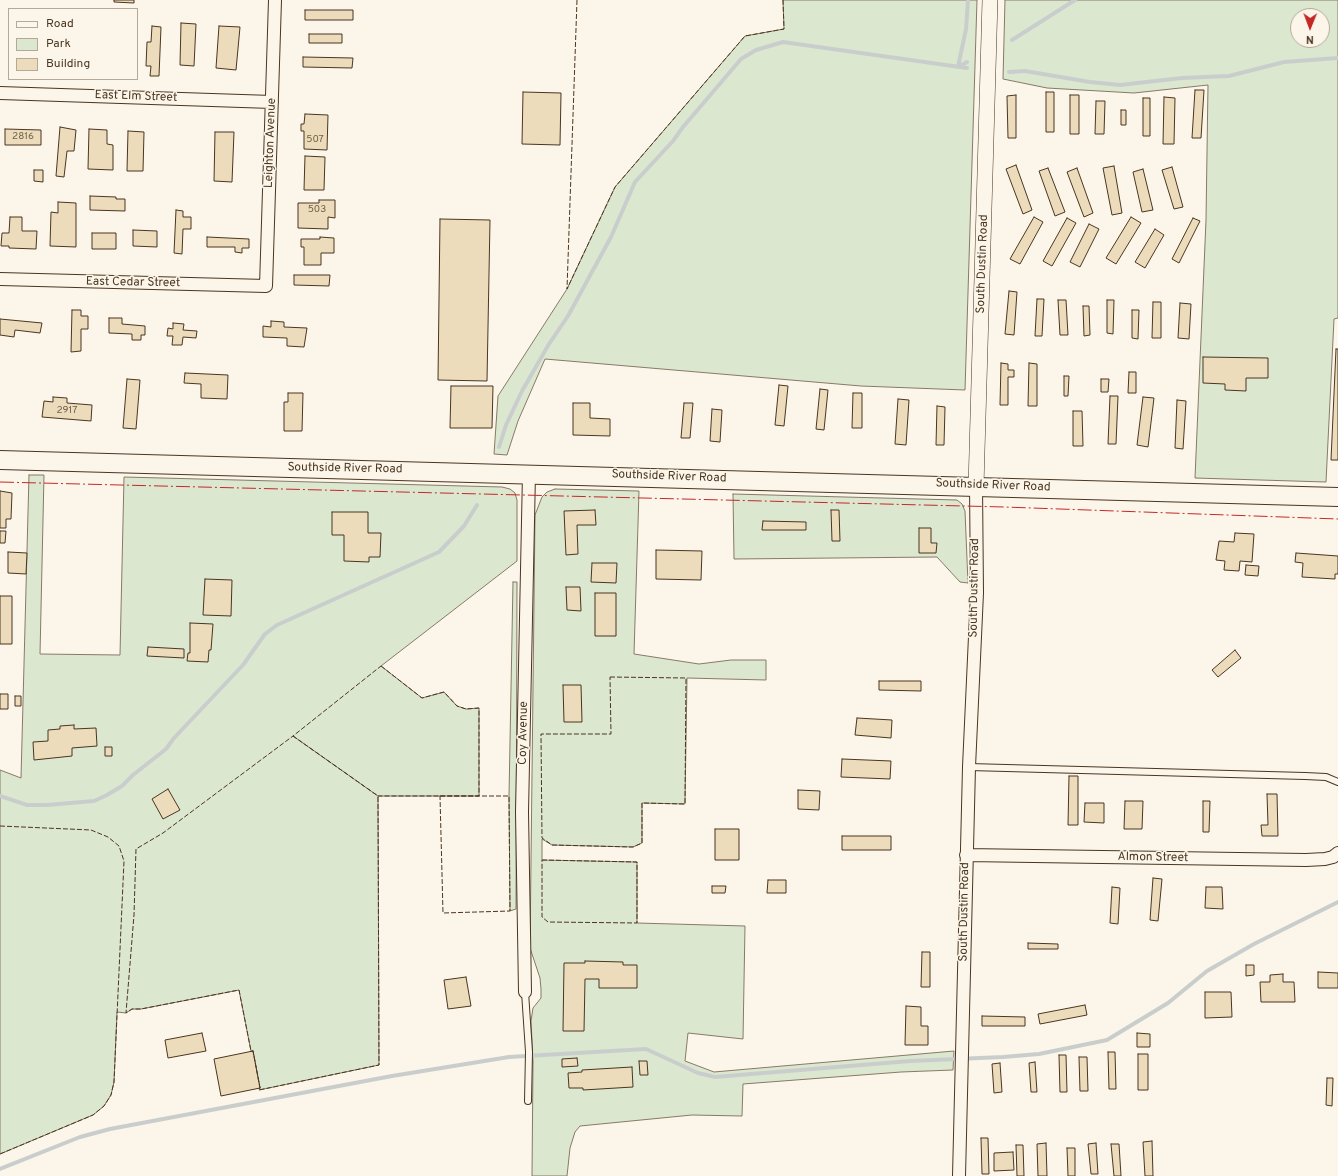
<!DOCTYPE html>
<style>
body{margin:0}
#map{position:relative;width:1338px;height:1176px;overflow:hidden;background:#fbf6e9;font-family:Overpass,sans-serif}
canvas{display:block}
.legend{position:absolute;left:8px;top:8px;width:130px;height:72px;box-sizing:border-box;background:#fbf6e9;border:1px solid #b4a999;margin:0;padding:5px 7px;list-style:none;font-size:12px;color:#4a3520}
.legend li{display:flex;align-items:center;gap:8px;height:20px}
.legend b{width:20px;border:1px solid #b4a999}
.north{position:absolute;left:1290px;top:8px;width:40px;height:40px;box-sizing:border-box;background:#fbf6e9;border:1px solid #b4a999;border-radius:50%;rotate:181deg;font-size:11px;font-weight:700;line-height:16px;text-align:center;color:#4a3520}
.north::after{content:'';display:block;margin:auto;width:14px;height:18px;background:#c62828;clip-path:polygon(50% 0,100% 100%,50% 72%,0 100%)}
</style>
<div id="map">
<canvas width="1338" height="1176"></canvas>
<ul class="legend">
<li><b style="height:5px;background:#fbf6e9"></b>Road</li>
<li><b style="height:11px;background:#dce7d0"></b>Park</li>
<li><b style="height:11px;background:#ecdcbc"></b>Building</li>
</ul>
<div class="north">N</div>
</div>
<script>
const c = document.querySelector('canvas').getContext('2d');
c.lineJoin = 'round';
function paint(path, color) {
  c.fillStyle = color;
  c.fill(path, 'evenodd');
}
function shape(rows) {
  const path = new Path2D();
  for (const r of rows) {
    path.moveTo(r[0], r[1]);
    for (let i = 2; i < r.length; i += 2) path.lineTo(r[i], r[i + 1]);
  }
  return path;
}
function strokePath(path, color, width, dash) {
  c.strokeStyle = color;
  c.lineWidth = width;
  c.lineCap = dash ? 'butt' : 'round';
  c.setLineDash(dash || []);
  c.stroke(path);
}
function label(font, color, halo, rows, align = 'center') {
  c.font = font + ' Overpass,sans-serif';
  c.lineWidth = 3;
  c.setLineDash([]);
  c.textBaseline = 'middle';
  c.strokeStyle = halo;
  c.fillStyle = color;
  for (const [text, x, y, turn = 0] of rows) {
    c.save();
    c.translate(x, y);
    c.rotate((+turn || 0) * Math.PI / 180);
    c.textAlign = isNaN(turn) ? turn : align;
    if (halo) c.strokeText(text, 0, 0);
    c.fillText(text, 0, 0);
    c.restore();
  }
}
const green = shape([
 [783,0,977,0,965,390,861,386,545,359,518,421,507,455,494,454,498,396,567,289,615,187,745,36,784,29,783,0],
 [1005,0,1338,0,1338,318,1334,319,1326,482,1195,478,1206,220,1208,85,1134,93,1047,88,1003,79,1005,0],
 [1298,16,1322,16,1322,40,1298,40,1298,16],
 [29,475,44,475,40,654,120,655,124,477,502,487,510,489,515,493,517,500,517,561,381,666,422,698,444,692,457,706,466,709,479,708,479,796,378,796,379,1065,259,1090,260,1088,253,1051,251,1051,239,990,141,1009,132,1009,126,1013,117,1012,114,1082,111,1095,104,1106,93,1115,81,1120,0,1154,0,770,21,778,29,475],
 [555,489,639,491,634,654,699,664,731,660,766,660,766,680,687,678,685,804,642,803,642,843,633,847,552,845,542,839,542,860,637,862,637,923,745,926,743,1039,688,1033,685,1061,714,1072,954,1051,953,1070,901,1072,743,1084,742,1116,692,1115,580,1126,575,1132,570,1148,567,1176,532,1176,533,1061,531,1021,533,1008,541,998,541,989,540,978,530,948,535,515,542,497,547,492,555,489],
 [733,494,957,500,962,504,965,511,968,583,960,582,937,557,734,559,733,494],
 [513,582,517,582,516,909,510,911,509,796,513,582]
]);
paint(green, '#dce7d0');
strokePath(green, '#887966', 1);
strokePath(shape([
 [1012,40,1075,0],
 [958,67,966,29,968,0],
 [958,67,967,62],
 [1009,72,1025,71,1090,82,1120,85,1182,78,1229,76,1284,62,1338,58],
 [499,447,506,425,522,391,549,344,568,316,611,237,635,182,673,141,683,127,741,59,756,50,783,42,967,68],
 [0,796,27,805,47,805,94,801,107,795,122,786,133,775,166,749,174,738,243,665,265,634,277,625,439,552,464,526,477,505],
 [0,1169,80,1137,110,1129,392,1076,509,1057,646,1049,698,1073,715,1077,910,1061,1003,1057,1039,1054,1107,1040,1168,1003,1207,971,1254,944,1338,902]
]), '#c9cecd', 4);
const building = shape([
 [114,0,134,0,134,3,114,2,114,0],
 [305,10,353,10,353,20,305,20,305,10],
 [181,23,196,24,194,66,180,65,181,23],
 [152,26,161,27,159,76,150,76,151,66,146,66,147,42,151,42,152,26],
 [219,26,240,27,236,70,216,68,219,26],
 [309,34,342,34,342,43,309,43,309,34],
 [303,57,353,58,352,68,303,67,303,57],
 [1195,90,1204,90,1201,138,1192,138,1195,90],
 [523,92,561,93,560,145,522,144,523,92],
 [1046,92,1054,92,1054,132,1046,132,1046,92],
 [1016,95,1016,138,1008,138,1007,96,1016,95],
 [1070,95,1079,95,1079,134,1070,134,1070,95],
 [1164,97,1175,98,1174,144,1163,144,1164,97],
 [1143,98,1150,98,1150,136,1143,136,1143,98],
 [1096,101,1105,101,1104,134,1095,134,1096,101],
 [1121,110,1126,110,1126,125,1121,125,1121,110],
 [305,114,328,115,327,150,304,149,304,131,301,131,301,124,304,124,305,114],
 [60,127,76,130,74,151,67,151,64,177,56,176,60,127],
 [5,129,41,130,41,145,5,145,5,129],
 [89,129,107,130,107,144,113,145,113,170,88,169,89,129],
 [128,131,144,132,143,171,127,171,128,131],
 [215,132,234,132,232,182,214,181,215,132],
 [305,156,325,157,324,190,304,190,305,156],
 [1016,165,1032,210,1023,214,1006,169,1016,165],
 [1114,166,1122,213,1112,215,1103,168,1114,166],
 [1172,167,1183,207,1174,209,1162,170,1172,167],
 [1048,168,1065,212,1055,216,1039,171,1048,168],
 [1077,168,1093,213,1084,217,1067,172,1077,168],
 [1143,169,1153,210,1142,212,1133,172,1143,169],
 [34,170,43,170,43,182,34,181,34,170],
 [90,196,116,197,116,199,125,199,125,211,90,210,90,196],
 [319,200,335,200,335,218,328,217,328,229,298,228,298,203,319,203,319,200],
 [58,202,76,203,76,247,50,246,51,212,58,213,58,202],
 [176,210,183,211,183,217,191,217,191,229,183,229,182,254,174,253,176,210],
 [10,217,22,217,22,231,37,231,36,249,9,248,9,246,1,246,2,233,9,233,10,217],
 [1034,217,1043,222,1020,264,1010,259,1034,217],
 [1131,217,1141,223,1116,264,1106,258,1131,217],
 [1067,218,1076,223,1052,266,1043,261,1067,218],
 [1193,218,1200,221,1179,263,1172,259,1193,218],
 [440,219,490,220,487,381,438,380,440,219],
 [1089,224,1099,229,1080,267,1070,262,1089,224],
 [1155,229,1164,235,1145,268,1135,262,1155,229],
 [133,230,157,231,157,247,133,246,133,230],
 [92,233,116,233,116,249,92,249,92,233],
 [207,237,249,239,249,248,242,248,242,253,235,252,235,247,207,247,207,237],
 [320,237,334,238,334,253,321,253,321,265,304,265,304,247,301,247,301,239,320,239,320,237],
 [294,275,330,275,329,286,294,285,294,275],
 [1009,291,1017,292,1014,335,1005,334,1009,291],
 [1037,299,1044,299,1042,336,1035,336,1037,299],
 [1058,300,1066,300,1068,335,1060,335,1058,300],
 [1107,300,1114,300,1113,334,1107,333,1107,300],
 [1153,302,1161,302,1161,338,1152,338,1153,302],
 [1180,303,1191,304,1189,339,1178,338,1180,303],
 [1083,306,1089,306,1090,335,1084,336,1083,306],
 [72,310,81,310,81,316,88,316,88,329,81,329,81,351,71,352,72,310],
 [1132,310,1139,310,1138,339,1132,338,1132,310],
 [109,318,122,318,122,324,145,326,145,335,141,335,141,340,132,340,132,334,109,333,109,318],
 [0,319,42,323,40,333,15,330,14,337,0,335,0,319],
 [271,321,284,322,284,327,307,328,304,347,287,346,287,338,263,337,263,326,271,327,271,321],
 [173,323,184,324,183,330,197,331,196,338,183,337,182,345,172,345,173,336,167,336,168,328,173,329,173,323],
 [1336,349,1338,349,1338,460,1331,460,1336,349],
 [1203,357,1268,358,1268,378,1246,378,1246,391,1225,390,1225,384,1203,383,1203,357],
 [1001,363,1008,364,1008,370,1014,370,1014,377,1008,377,1008,405,1000,405,1001,363],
 [1029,363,1037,364,1037,406,1028,406,1029,363],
 [1129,372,1136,372,1136,393,1128,393,1129,372],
 [185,373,228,375,227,399,201,398,201,384,184,383,185,373],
 [1064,376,1069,376,1068,396,1064,396,1064,376],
 [127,379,140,380,136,429,123,428,127,379],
 [1101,379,1109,379,1108,392,1101,392,1101,379],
 [779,385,788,386,784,426,775,425,779,385],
 [451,386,493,386,492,428,450,428,451,386],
 [820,389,828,390,824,430,816,429,820,389],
 [288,393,303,393,302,431,284,431,284,402,288,402,288,393],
 [853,393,862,393,862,428,852,428,853,393],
 [1110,396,1118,396,1116,444,1108,444,1110,396],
 [53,397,67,398,67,403,92,405,91,421,42,417,44,401,53,402,53,397],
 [1143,397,1154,398,1148,447,1137,445,1143,397],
 [898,399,909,400,906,445,895,444,898,399],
 [1177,400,1186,401,1183,449,1175,448,1177,400],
 [573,403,590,403,590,418,610,419,610,436,573,435,573,403],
 [684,403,693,403,690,438,681,438,684,403],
 [937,406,945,407,944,445,936,445,937,406],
 [712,409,722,410,720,442,710,441,712,409],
 [1073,411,1082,411,1083,446,1073,446,1073,411],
 [0,491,12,493,11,519,6,519,6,528,0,528,0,491],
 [595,510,596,525,577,525,578,554,566,555,564,511,595,510],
 [831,510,839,510,840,541,832,541,831,510],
 [332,512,368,512,368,533,381,533,380,557,369,557,369,562,344,561,344,535,332,535,332,512],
 [763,521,806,522,806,530,762,530,763,521],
 [919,528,931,528,931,543,937,543,936,553,919,553,919,528],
 [0,531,6,531,5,543,0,543,0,531],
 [1235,533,1254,534,1252,562,1240,561,1239,571,1224,570,1225,561,1216,560,1219,541,1234,542,1235,533],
 [656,550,702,551,701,580,656,579,656,550],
 [8,552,27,553,26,574,8,573,8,552],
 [1296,553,1338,556,1338,574,1335,574,1335,579,1302,577,1303,563,1295,562,1296,553],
 [592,563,617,563,616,583,591,582,592,563],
 [1246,565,1259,566,1258,576,1245,575,1246,565],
 [205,579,232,580,231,616,203,615,205,579],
 [566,587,580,587,581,611,567,610,566,587],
 [595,593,616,593,616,636,595,636,595,593],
 [0,596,12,596,12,644,0,644,0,596],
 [190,623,213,624,211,650,209,650,208,662,187,661,188,653,190,653,190,623],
 [148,647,184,649,184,658,147,656,148,647],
 [1235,650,1241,658,1218,677,1212,670,1235,650],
 [879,681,921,681,921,691,879,690,879,681],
 [563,685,581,685,582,722,564,722,563,685],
 [0,694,8,694,8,709,0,709,0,694],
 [15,696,21,696,21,706,15,706,15,696],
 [857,718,892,720,891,738,855,735,857,718],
 [74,725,74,729,96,728,97,746,72,748,72,756,34,760,33,742,48,741,48,730,60,729,60,726,74,725],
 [105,747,112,747,112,756,105,756,105,747],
 [842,759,891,761,890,779,841,777,842,759],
 [1069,776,1078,776,1078,825,1068,825,1069,776],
 [168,789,180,810,163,819,152,799,168,789],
 [798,790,820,791,819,810,798,809,798,790],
 [1267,794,1277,794,1278,836,1262,836,1261,825,1268,825,1267,794],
 [1125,801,1143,801,1142,829,1124,829,1125,801],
 [1203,801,1210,801,1209,832,1203,832,1203,801],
 [1085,803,1104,803,1104,823,1084,822,1085,803],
 [715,829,739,829,739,860,715,860,715,829],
 [842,836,891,836,891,850,842,850,842,836],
 [1153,878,1162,879,1158,921,1150,920,1153,878],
 [768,880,786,880,786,893,767,893,768,880],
 [712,886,726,886,725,893,712,893,712,886],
 [1112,887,1120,888,1118,924,1110,923,1112,887],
 [1206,887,1222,887,1223,909,1205,908,1206,887],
 [1028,943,1058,944,1058,949,1028,949,1028,943],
 [922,952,930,952,930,987,921,987,922,952],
 [585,961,623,962,623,965,637,965,637,988,599,988,599,979,585,979,584,1031,563,1031,564,963,585,963,585,961],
 [1246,965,1254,965,1254,975,1246,976,1246,965],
 [1318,972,1338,973,1338,988,1318,988,1318,972],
 [1283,974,1283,982,1294,982,1295,1002,1261,1002,1260,982,1270,982,1270,975,1283,974],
 [466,977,471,1006,448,1009,444,980,466,977],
 [1205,992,1231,992,1232,1017,1205,1018,1205,992],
 [1085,1005,1087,1015,1040,1024,1038,1014,1085,1005],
 [906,1006,921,1007,921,1026,928,1026,928,1045,905,1045,906,1006],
 [982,1016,1025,1017,1025,1026,982,1026,982,1016],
 [202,1033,206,1051,168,1058,165,1040,202,1033],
 [1137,1033,1150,1034,1150,1047,1137,1047,1137,1033],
 [253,1051,260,1088,221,1096,214,1059,253,1051],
 [1108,1052,1115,1052,1116,1089,1109,1089,1108,1052],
 [1138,1054,1148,1054,1148,1090,1138,1090,1138,1054],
 [1059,1055,1066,1055,1067,1092,1060,1092,1059,1055],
 [1079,1057,1087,1057,1088,1091,1080,1091,1079,1057],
 [577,1058,578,1066,562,1067,562,1059,577,1058],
 [639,1061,647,1061,648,1075,640,1075,639,1061],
 [1035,1062,1037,1092,1031,1092,1029,1063,1035,1062],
 [1000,1063,1002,1092,994,1093,992,1064,1000,1063],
 [632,1067,633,1087,583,1090,583,1088,569,1088,568,1073,582,1072,582,1070,632,1067],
 [1327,1078,1333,1078,1332,1106,1326,1105,1327,1078],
 [981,1138,988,1138,989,1174,982,1174,981,1138],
 [1152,1141,1153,1176,1145,1176,1143,1142,1152,1141],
 [1046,1143,1047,1176,1038,1176,1037,1144,1046,1143],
 [1096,1143,1098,1174,1091,1174,1088,1144,1096,1143],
 [1111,1144,1119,1144,1121,1176,1114,1176,1111,1144],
 [1016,1145,1023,1145,1024,1176,1017,1176,1016,1145],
 [1067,1148,1075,1148,1075,1176,1068,1176,1067,1148],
 [1013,1152,1014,1170,994,1171,994,1153,1013,1152]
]);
paint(building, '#ecdcbc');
strokePath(building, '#4a3520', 1);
const service = shape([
 [969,767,1305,776,1326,777,1338,782],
 [525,992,529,1052,528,1101]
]);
const minor = shape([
 [0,93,272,102],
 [0,279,266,286,275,0],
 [966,855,1306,860,1325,859,1333,857,1338,853],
 [525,992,522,812,529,473],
 [959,1176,969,767,977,593,976,486]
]);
const tertiary = shape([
 [976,486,990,0]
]);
const secondary = shape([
 [0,460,1338,497]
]);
strokePath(service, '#4a3520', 8);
strokePath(minor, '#4a3520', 14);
strokePath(tertiary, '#4a3520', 16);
strokePath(secondary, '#4a3520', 20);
strokePath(service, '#fbf6e9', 6);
strokePath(minor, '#fbf6e9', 12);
strokePath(tertiary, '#fbf6e9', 15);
strokePath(secondary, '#fbf6e9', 18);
strokePath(shape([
 [577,0,567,289,615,187,745,36,784,29,783,0],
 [381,666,422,698,444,692,457,706,466,709,479,708,479,796,378,796,293,736,381,666],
 [610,677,686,678,685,804,642,803,642,843,633,847,552,845,542,838,541,734,611,734,610,677],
 [293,736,378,796,379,1065,259,1090,260,1088,253,1051,251,1051,239,990,141,1009,132,1009,126,1013,134,915,136,849,163,833,293,736],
 [440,796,509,796,510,911,443,913,440,796],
 [0,826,91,830,108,837,119,846,124,861,114,1082,111,1095,104,1106,93,1115,0,1154],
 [542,860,637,862,637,923,548,922,542,917,542,860]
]), '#4a3520', 1, [5, 2]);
strokePath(shape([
 [0,482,1004,507,1338,519]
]), '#c62828', 1, [14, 3, 2, 3]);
label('10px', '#725f47', null, [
 ["2816",23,137],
 ["507",315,140],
 ["503",317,210],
 ["2917",67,411]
]);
label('12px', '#4a3520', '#fbf6e9', [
 ["East Elm Street",136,97,2],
 ["Leighton Avenue",271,143,-88],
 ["South Dustin Road",983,264,-88],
 ["East Cedar Street",133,283,1],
 ["Southside River Road",345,469,1],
 ["Southside River Road",669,477,2],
 ["Southside River Road",993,486,2],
 ["South Dustin Road",975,588,-89],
 ["Coy Avenue",524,733,-89],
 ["Almon Street",1153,858,1],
 ["South Dustin Road",965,912,-89]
]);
</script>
